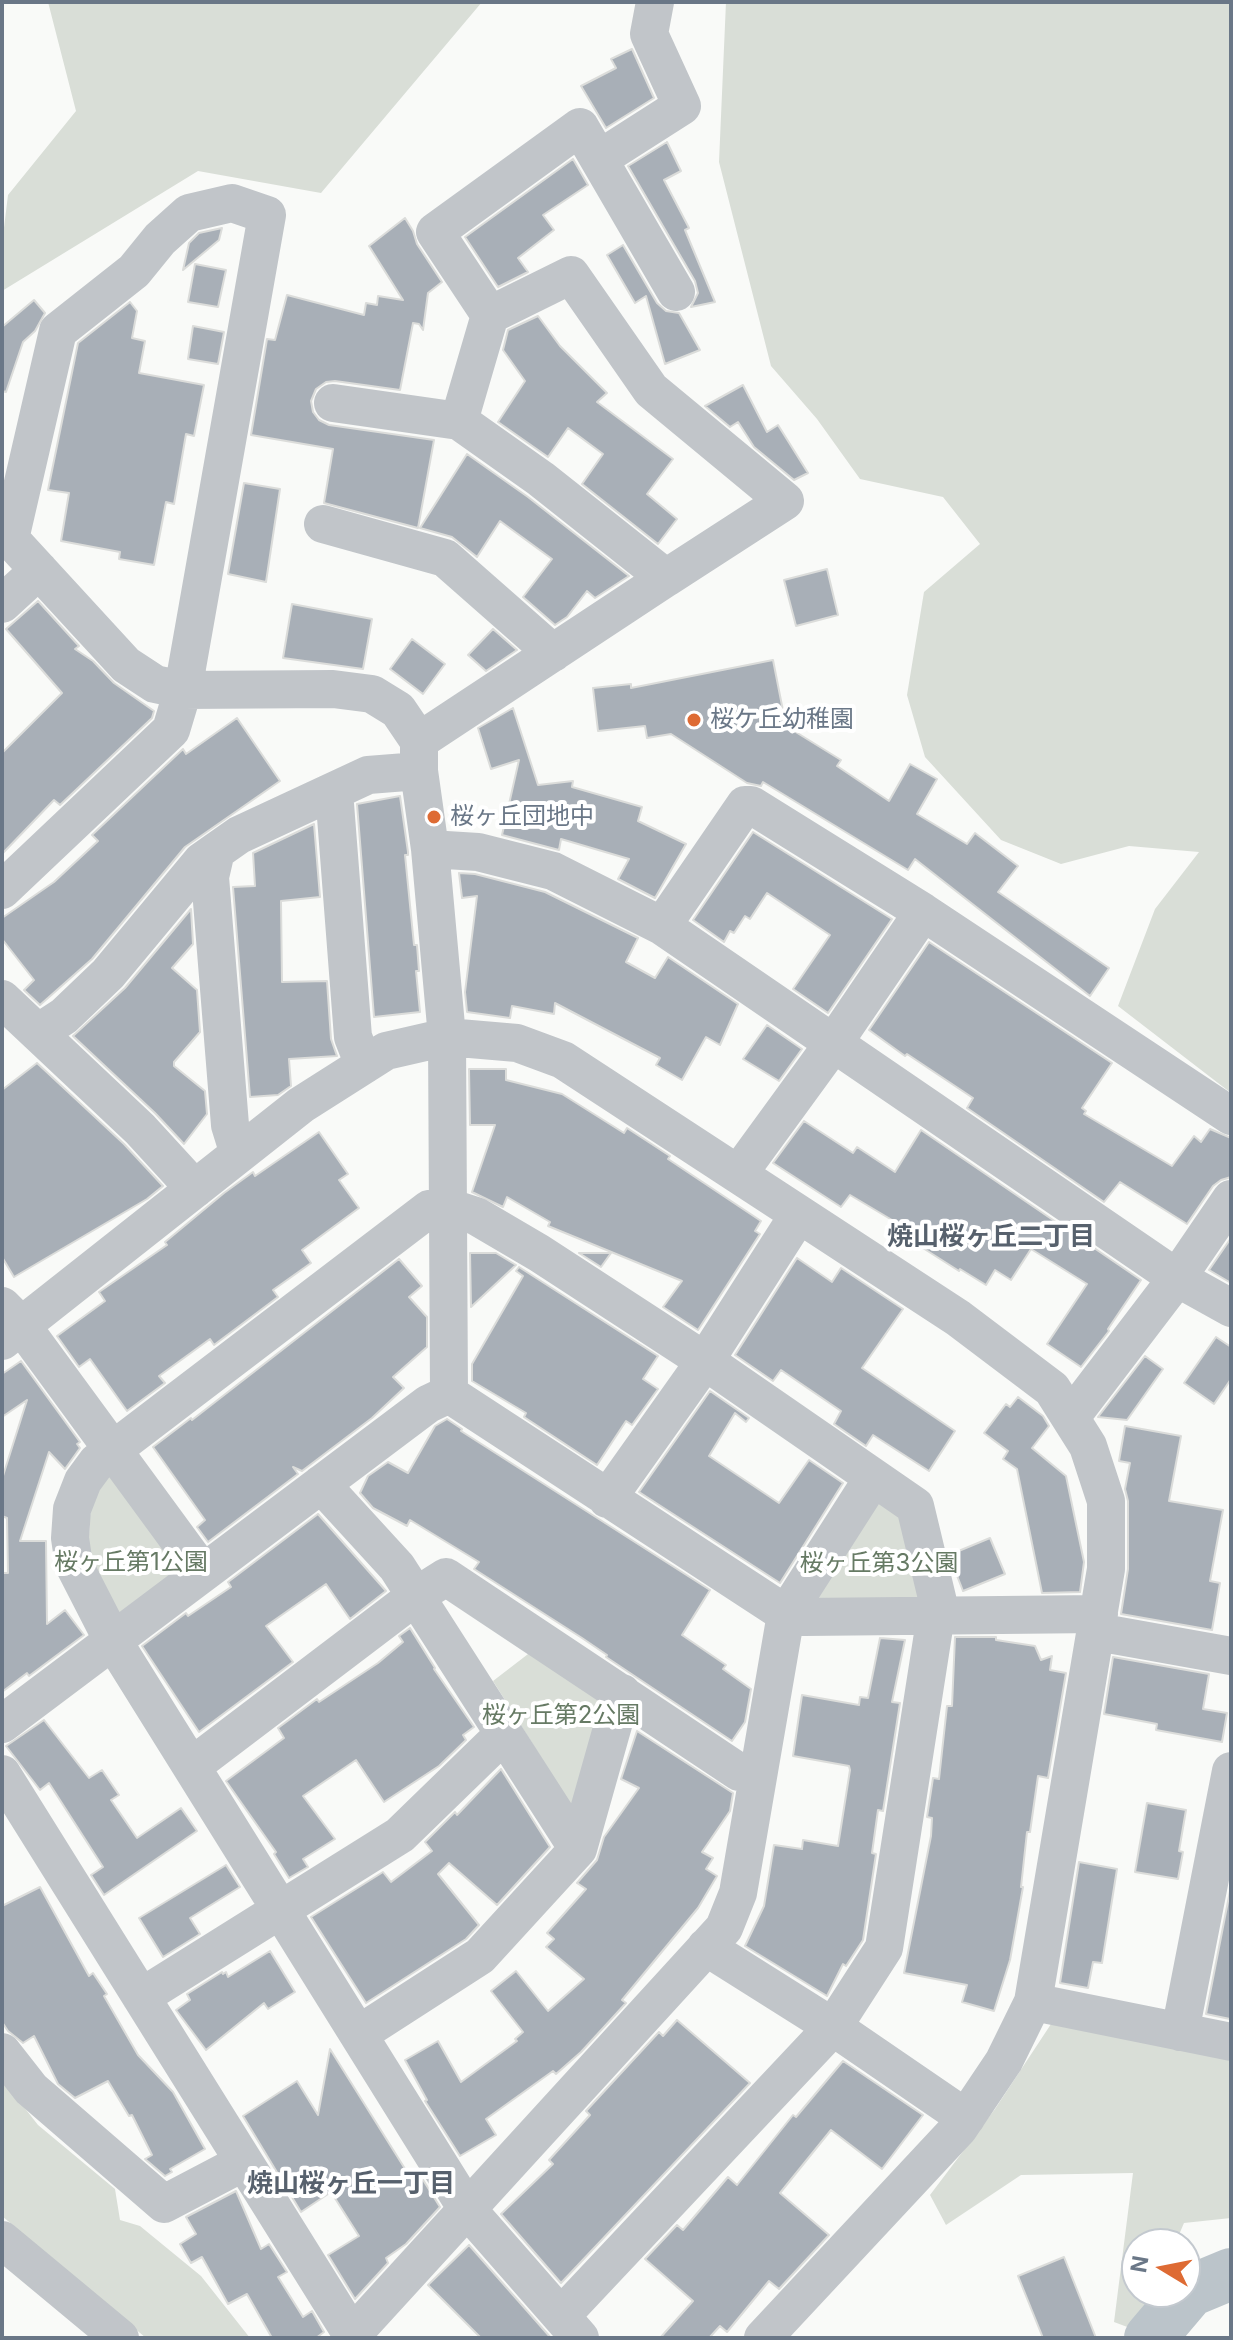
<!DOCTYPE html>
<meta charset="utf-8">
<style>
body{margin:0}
#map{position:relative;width:1233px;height:2340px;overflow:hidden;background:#f9faf8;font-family:Inter,sans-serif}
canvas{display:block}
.frame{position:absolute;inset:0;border:4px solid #6a7787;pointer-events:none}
.north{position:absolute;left:1121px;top:2228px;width:80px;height:80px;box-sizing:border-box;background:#fff;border:2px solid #c3c9cf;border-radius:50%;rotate:280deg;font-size:22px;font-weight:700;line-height:32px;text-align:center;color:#6a7787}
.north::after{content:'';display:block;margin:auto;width:28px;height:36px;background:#de6b34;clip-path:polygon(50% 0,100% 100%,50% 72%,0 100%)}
</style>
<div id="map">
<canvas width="1233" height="2340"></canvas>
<div class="frame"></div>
<div class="north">N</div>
</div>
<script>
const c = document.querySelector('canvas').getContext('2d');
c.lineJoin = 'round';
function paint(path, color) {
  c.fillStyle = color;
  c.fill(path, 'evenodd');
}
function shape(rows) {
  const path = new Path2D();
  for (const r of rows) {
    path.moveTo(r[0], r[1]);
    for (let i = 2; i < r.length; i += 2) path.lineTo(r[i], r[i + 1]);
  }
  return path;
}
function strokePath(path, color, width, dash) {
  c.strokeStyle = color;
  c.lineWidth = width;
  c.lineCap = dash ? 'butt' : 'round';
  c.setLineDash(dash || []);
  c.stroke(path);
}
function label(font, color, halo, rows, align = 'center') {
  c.font = font + ' Inter,"Noto Sans JP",sans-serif';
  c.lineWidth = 8;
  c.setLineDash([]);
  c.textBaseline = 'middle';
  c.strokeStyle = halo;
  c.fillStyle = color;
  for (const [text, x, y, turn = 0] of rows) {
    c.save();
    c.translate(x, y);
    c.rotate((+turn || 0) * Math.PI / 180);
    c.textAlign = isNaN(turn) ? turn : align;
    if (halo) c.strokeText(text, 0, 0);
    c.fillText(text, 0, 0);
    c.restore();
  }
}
paint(shape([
 [48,2,482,2,321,193,198,171,2,291,2,244,8,195,76,111],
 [726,2,1231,2,1231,1093,1118,1006,1155,909,1199,852,1129,846,1061,864,1001,840,925,757,907,695,924,592,980,544,943,497,860,479,817,419,771,366,719,162],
 [109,1463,191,1573,114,1625,87,1569,92,1483],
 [878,1495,909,1510,928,1606,803,1606],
 [532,1651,607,1696,573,1808,493,1681],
 [1053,2021,1231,2056,1231,2218,1184,2223,1175,2244,1137,2244,1137,2292,1154,2292,1138,2331,1114,2322,1133,2173,1021,2175,946,2225,930,2195,995,2109],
 [2,2079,38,2125,115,2189,120,2220,140,2226,201,2276,250,2338,146,2338,2,2216]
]), '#d9ded7');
strokePath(shape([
 [1150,2338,1190,2291,1231,2274]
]), '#bbc4ca', 52);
const building = shape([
 [632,49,654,98,606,128,581,86,616,68,611,59,632,49],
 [667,142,681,171,664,180,689,228,685,230,715,302,691,307,698,293,695,281,628,166,667,142],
 [573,159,588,185,543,215,554,230,518,258,528,272,498,287,465,237,573,159],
 [405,218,413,231,417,244,442,282,428,293,423,330,419,324,413,323,400,390,335,381,326,382,316,389,311,401,313,412,319,420,329,425,434,440,418,528,324,503,333,449,251,435,267,339,275,340,287,295,364,315,366,303,377,305,378,296,403,300,369,246,405,218],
 [222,228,219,240,183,270,189,243,199,233,222,228],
 [623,245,657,303,666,311,679,313,700,350,665,364,646,296,635,303,607,255,623,245],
 [195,264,226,270,218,307,188,302,195,264],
 [34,300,45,313,35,331,23,342,6,392,2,391,2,327,34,300],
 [130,302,137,311,132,338,145,341,139,373,204,385,194,436,186,434,174,504,166,502,154,565,119,559,120,552,61,541,69,493,48,490,78,343,130,302],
 [538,316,560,346,607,393,597,402,673,459,647,494,677,519,658,544,582,484,603,454,568,428,548,457,498,422,525,381,503,350,508,330,538,316],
 [193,326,224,332,218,364,188,359,193,326],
 [743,385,767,432,778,425,808,473,794,480,754,447,738,422,730,427,705,406,743,385],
 [467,454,528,497,629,576,595,598,587,591,567,617,555,625,523,597,552,559,500,521,477,557,452,537,420,528,467,454],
 [244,483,280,489,266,582,228,574,244,483],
 [827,569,838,615,796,626,784,580,827,569],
 [38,601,79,646,75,649,93,661,114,683,154,711,152,718,60,805,54,800,2,854,2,753,62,693,6,629,38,601],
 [292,604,372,619,363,669,283,658,292,604],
 [493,629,517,650,486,671,468,655,493,629],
 [412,639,445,664,423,694,390,669,412,639],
 [773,660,786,726,841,760,837,766,889,801,910,764,937,779,917,814,967,844,975,833,1018,866,998,892,1109,968,1090,996,915,859,908,870,763,782,761,786,747,783,671,734,647,738,645,726,598,731,593,688,631,684,631,688,773,660],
 [513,708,538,785,573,781,572,787,642,807,638,821,686,844,655,898,618,879,629,859,561,839,559,850,502,835,519,760,491,769,478,728,513,708],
 [237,718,280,781,185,847,92,959,40,1005,24,990,34,980,2,939,2,918,54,882,98,841,92,835,183,749,186,754,237,718],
 [400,796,408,852,408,855,405,855,414,945,417,945,419,971,416,971,420,1012,374,1017,357,804,400,796],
 [314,824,320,897,281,901,282,982,327,981,331,1039,337,1056,289,1059,291,1086,278,1095,250,1097,233,887,255,886,253,853,314,824],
 [753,832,892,919,828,1013,793,989,830,935,767,893,750,919,745,916,734,933,730,931,724,942,693,920,753,832],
 [459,873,475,874,545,892,638,938,626,962,655,978,668,957,738,1004,720,1045,706,1037,682,1080,656,1065,660,1058,555,1003,554,1014,512,1006,510,1018,467,1012,465,992,477,896,462,898,459,873],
 [191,909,193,944,172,968,197,990,200,1032,174,1062,174,1066,205,1091,207,1114,184,1144,155,1113,73,1036,125,988,191,909],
 [929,942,1112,1063,1082,1108,1086,1111,1084,1114,1172,1166,1194,1136,1201,1142,1210,1129,1231,1138,1231,1177,1221,1180,1213,1186,1187,1224,1120,1182,1104,1202,967,1108,973,1098,907,1054,905,1056,869,1030,929,942],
 [767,1025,802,1049,779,1081,743,1059,767,1025],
 [37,1063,124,1144,163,1186,147,1199,14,1277,2,1257,2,1090,37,1063],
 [469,1069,506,1069,506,1080,562,1094,624,1133,627,1128,670,1156,668,1159,761,1221,755,1231,760,1234,698,1330,663,1307,682,1281,548,1226,550,1222,507,1197,503,1207,472,1192,495,1125,470,1125,469,1069],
 [804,1121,853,1153,857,1147,895,1172,921,1130,1141,1280,1108,1329,1109,1331,1081,1367,1047,1344,1087,1284,1031,1249,1011,1280,995,1270,986,1285,960,1269,959,1271,893,1229,897,1223,850,1195,841,1207,773,1163,804,1121],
 [319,1132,348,1174,339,1180,359,1208,302,1250,311,1263,273,1290,278,1297,214,1345,210,1339,159,1376,165,1383,127,1411,90,1359,79,1367,57,1336,105,1301,99,1292,167,1245,165,1242,224,1193,253,1172,255,1176,319,1132],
 [1231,1238,1231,1283,1209,1270,1231,1238],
 [470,1253,496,1253,516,1265,471,1307,470,1253],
 [579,1253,611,1253,601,1267,579,1253],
 [797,1258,832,1282,841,1268,903,1309,862,1368,955,1431,929,1471,873,1435,866,1446,834,1424,841,1411,781,1370,773,1381,735,1355,797,1258],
 [399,1259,422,1286,409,1297,427,1317,427,1347,393,1377,404,1388,372,1418,302,1471,293,1467,298,1474,208,1542,197,1527,205,1520,153,1447,191,1418,192,1420,399,1259],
 [519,1267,658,1356,643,1379,658,1389,632,1425,626,1421,597,1465,524,1417,526,1413,472,1381,472,1364,523,1276,516,1271,519,1267],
 [1216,1337,1231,1347,1231,1379,1214,1404,1184,1383,1216,1337],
 [1145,1356,1163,1369,1127,1420,1098,1417,1145,1356],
 [21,1361,80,1442,77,1444,80,1448,65,1469,49,1452,20,1541,46,1541,47,1624,65,1610,84,1635,29,1676,27,1673,2,1692,3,1573,8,1573,7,1518,2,1516,2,1479,27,1400,2,1417,2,1374,21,1361],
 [710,1391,749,1418,746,1422,735,1413,709,1456,779,1503,809,1460,843,1483,780,1583,639,1492,710,1391],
 [1018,1397,1043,1416,1049,1426,1032,1448,1066,1476,1084,1562,1080,1592,1042,1593,1017,1469,1003,1459,1008,1451,984,1433,1006,1404,1010,1407,1018,1397],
 [447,1419,462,1429,461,1431,710,1590,682,1635,726,1665,723,1669,751,1689,745,1722,732,1741,606,1657,607,1655,582,1638,474,1569,479,1562,410,1520,407,1526,373,1508,360,1493,368,1476,388,1462,408,1473,435,1426,447,1419],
 [1125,1426,1181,1436,1169,1501,1223,1510,1210,1581,1220,1583,1212,1630,1121,1614,1128,1569,1128,1501,1125,1489,1130,1463,1119,1461,1125,1426],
 [318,1514,386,1591,350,1619,326,1584,266,1626,293,1662,199,1732,142,1646,186,1613,188,1616,231,1587,228,1582,318,1514],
 [990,1538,1005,1574,963,1591,949,1555,990,1538],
 [410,1628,435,1668,434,1669,474,1727,463,1735,466,1740,439,1766,384,1802,356,1760,303,1796,335,1839,303,1859,308,1867,289,1878,274,1854,276,1852,226,1781,284,1738,278,1728,317,1699,319,1702,378,1663,403,1642,399,1636,410,1628],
 [955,1637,996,1637,996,1640,1035,1646,1041,1660,1052,1656,1050,1670,1066,1673,1048,1778,1038,1776,1030,1832,1027,1832,1021,1887,1023,1887,1010,1960,994,2011,962,2002,967,1985,904,1973,931,1836,932,1818,927,1817,933,1778,939,1779,947,1706,952,1706,955,1637],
 [880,1638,905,1640,892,1702,900,1703,883,1811,878,1810,872,1853,876,1854,863,1940,846,1966,843,1964,827,1996,745,1946,764,1906,774,1845,802,1849,803,1840,838,1846,850,1770,849,1766,793,1756,802,1695,859,1705,860,1697,868,1698,880,1638],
 [1113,1657,1209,1674,1203,1709,1227,1713,1222,1742,1156,1730,1157,1724,1104,1714,1113,1657],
 [44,1720,89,1778,102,1770,119,1795,111,1800,137,1838,181,1808,197,1831,104,1895,91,1875,103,1867,49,1783,40,1790,6,1746,44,1720],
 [637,1731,733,1793,730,1811,702,1852,713,1858,706,1869,717,1876,698,1908,622,2000,626,2003,581,2052,556,2074,553,2071,486,2119,496,2135,460,2156,425,2101,427,2100,405,2060,438,2041,461,2082,517,2041,515,2039,523,2032,491,1991,516,1971,548,2011,584,1979,546,1947,554,1939,547,1933,586,1889,577,1883,597,1860,604,1837,639,1788,621,1779,637,1731],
 [501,1769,550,1847,497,1905,449,1863,438,1874,479,1925,466,1939,366,2003,311,1917,383,1872,391,1882,432,1851,425,1842,455,1812,457,1815,501,1769],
 [1147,1803,1186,1810,1179,1851,1183,1852,1178,1879,1135,1872,1147,1803],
 [1079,1862,1117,1869,1102,1963,1093,1962,1088,1988,1060,1983,1079,1862],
 [226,1865,240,1887,190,1918,200,1934,163,1957,139,1918,226,1865],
 [1231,1886,1231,2014,1230,2019,1206,2014,1231,1886],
 [40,1887,89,1976,93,1973,107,1994,104,1996,138,2055,173,2092,205,2149,170,2169,172,2172,165,2176,145,2159,152,2155,132,2115,129,2116,108,2081,75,2098,58,2084,34,2036,23,2043,8,2031,2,2022,2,1906,40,1887],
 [270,1951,295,1992,268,2009,264,2003,206,2050,176,2010,190,2000,187,1994,222,1972,223,1974,226,1972,228,1977,270,1951],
 [677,2020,750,2083,561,2283,501,2214,553,2164,549,2160,590,2115,586,2111,659,2032,663,2036,677,2020],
 [330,2049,412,2180,420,2175,440,2207,406,2244,386,2258,388,2263,355,2299,328,2255,359,2236,331,2192,301,2212,243,2116,297,2081,318,2115,330,2049],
 [843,2061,923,2115,882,2169,831,2130,780,2193,829,2235,779,2289,769,2281,727,2332,720,2326,709,2338,660,2338,693,2301,645,2259,677,2225,683,2230,728,2177,737,2185,793,2115,796,2117,843,2061],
 [236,2191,261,2249,269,2244,287,2272,278,2277,303,2317,312,2311,324,2332,316,2338,272,2338,247,2294,228,2304,202,2257,191,2263,180,2244,196,2234,186,2217,236,2191],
 [469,2245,551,2338,481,2338,428,2285,469,2245],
 [1064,2257,1096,2338,1043,2338,1018,2276,1064,2257]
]);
paint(building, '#a8afb7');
strokePath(building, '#dbdcda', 2);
strokePath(shape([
 [599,159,682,106,649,34,655,2],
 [490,315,435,232,580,127,676,292],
 [333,403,459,421,541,479,666,578,419,741],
 [459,421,490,315,571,275,651,390,785,501,666,578],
 [323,524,445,558,553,653],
 [2,530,126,665,155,684,183,690,333,689,372,694,398,710,419,741,419,771,430,849,447,1037,449,1394],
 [2,604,39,570],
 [334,791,353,1037,364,1065],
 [430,849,478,852,553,871,662,926,745,805,751,805,923,912,1231,1116],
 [216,851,210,877,230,1125,239,1154],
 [2,890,171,730,183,690,267,215,232,203,189,213,160,239,134,271,58,331,10,539],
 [662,926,1177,1278,1231,1308],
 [2,999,38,1033,64,1016,108,974,202,861,239,835,368,775,419,771],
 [38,1033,140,1129,195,1189],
 [739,1173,833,1044,923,912],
 [2,1306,22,1326,203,1573],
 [2,1341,301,1105,386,1051,447,1037,517,1043,563,1060,958,1318,1052,1389,1088,1446,1106,1501,1106,1569,1033,2002,1004,2061,959,2128,763,2338],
 [1071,1417,1177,1278,1231,1199],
 [873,1478,786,1614,804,1617,1099,1614],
 [321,1484,397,1567,578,1849],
 [607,1499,705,1361,799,1214],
 [1097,1632,1231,1656],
 [2,1724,428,1404,449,1394,786,1614,738,1893,724,1928,352,2335],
 [192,1766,416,1596,446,1577,739,1772,758,1775],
 [2,1774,354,2338],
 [706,1947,833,2027,966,2118],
 [141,1997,400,1835,504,1734],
 [1033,2002,1231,2042],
 [1180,2032,1231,1771],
 [359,2034,480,1956,578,1849,622,1693],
 [2,2052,31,2089,164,2204,244,2162],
 [2,2240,120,2338],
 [561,2316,833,2027,884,1948,938,1602,915,1506,705,1361,539,1253,476,1216,448,1207,429,1209,97,1462,83,1481,72,1509,70,1538,74,1565,113,1641,467,2209,580,2338]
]), '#c1c5c9', 38);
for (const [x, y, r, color] of [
 [694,720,8,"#de6b34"],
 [434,817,8,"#de6b34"]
]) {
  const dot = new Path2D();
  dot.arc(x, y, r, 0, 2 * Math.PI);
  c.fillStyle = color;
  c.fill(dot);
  strokePath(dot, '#fff', 3);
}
label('24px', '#6a7787', '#fff', [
 ["桜ケ丘幼稚園",710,720],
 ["桜ヶ丘団地中",450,817]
], 'left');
label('24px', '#667a64', '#fff', [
 ["桜ヶ丘第1公園",131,1563],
 ["桜ヶ丘第3公園",879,1564],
 ["桜ヶ丘第2公園",561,1716]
]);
label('bold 26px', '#57616d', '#fff', [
 ["焼山桜ヶ丘二丁目",991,1237],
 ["焼山桜ヶ丘一丁目",351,2184]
]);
</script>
